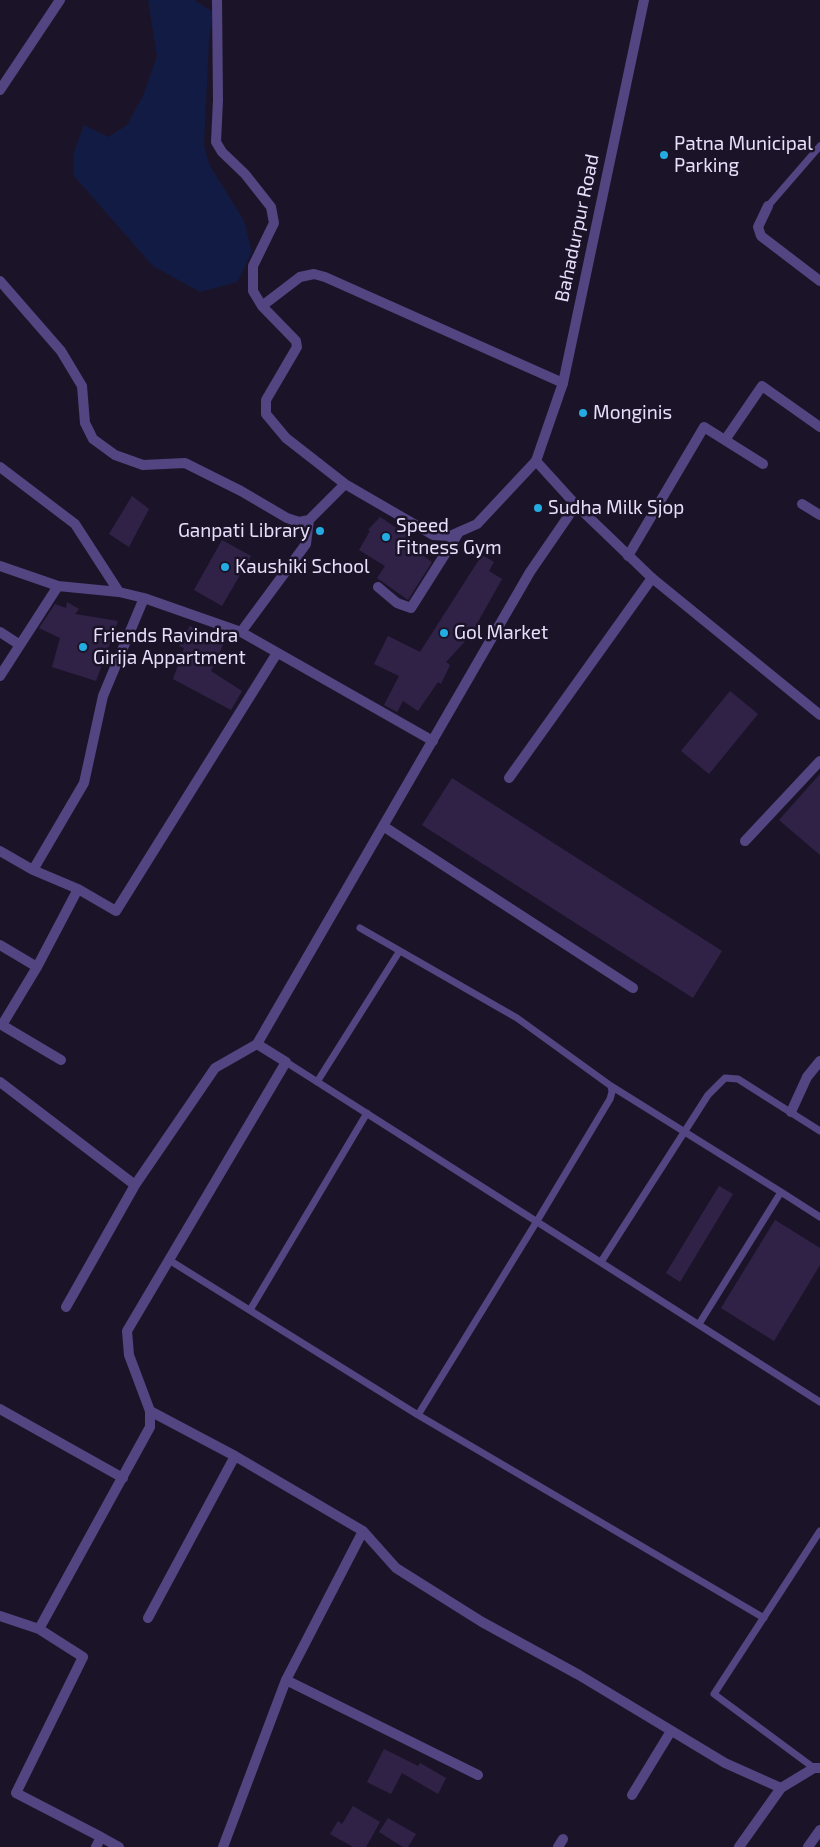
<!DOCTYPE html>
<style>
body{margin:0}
canvas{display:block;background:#1b1428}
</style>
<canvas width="820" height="1847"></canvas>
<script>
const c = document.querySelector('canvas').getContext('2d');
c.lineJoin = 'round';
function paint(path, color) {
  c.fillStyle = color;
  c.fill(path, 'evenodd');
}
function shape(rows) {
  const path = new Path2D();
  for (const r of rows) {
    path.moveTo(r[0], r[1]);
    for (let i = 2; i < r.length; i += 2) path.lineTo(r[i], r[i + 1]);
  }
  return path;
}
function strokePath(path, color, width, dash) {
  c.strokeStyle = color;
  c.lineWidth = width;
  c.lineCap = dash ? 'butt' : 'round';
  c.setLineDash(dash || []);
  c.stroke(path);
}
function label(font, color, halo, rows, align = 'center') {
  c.font = font + ' "Exo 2",sans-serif';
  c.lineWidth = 5;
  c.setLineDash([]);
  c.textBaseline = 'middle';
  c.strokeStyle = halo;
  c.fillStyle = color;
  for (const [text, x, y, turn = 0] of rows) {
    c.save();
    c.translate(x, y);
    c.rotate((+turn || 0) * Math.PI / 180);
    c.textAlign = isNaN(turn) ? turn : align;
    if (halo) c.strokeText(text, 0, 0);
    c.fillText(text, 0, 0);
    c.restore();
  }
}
paint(shape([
 [148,0,194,0,213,12,209,41,204,144,209,164,244,221,252,252,237,282,200,292,153,266,74,176,74,152,84,125,108,137,127,125,143,96,157,56]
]), '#121b43');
paint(shape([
 [132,496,149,509,129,547,109,534],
 [380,517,427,548,422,555,432,562,408,600,377,578,385,566,359,550,370,531,368,530],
 [222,540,251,556,222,606,194,590],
 [482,555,494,562,489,571,502,579,470,636,446,662,450,665,441,684,438,682,418,711,403,701,397,712,384,705,399,676,374,664,388,636,420,652],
 [67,602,79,609,75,614,118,621,96,681,52,667,60,638,39,628,55,604,66,608],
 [190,626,224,643,211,671,242,691,231,710,173,679,184,648,179,646],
 [730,691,758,714,709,774,681,751],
 [820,774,820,855,779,820],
 [452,778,722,951,693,998,422,825],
 [719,1186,733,1194,680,1282,666,1273],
 [775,1220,820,1248,820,1265,774,1341,721,1308],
 [384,1749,418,1766,420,1763,446,1778,438,1794,402,1773,391,1794,367,1782],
 [353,1806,380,1822,366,1847,353,1847,330,1834,338,1821,342,1824],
 [388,1818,416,1834,408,1847,403,1847,379,1832]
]), '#302247');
strokePath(shape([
 [768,206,820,146],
 [360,928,517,1018,611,1086,612,1092,610,1099,537,1221,418,1415,764,1618],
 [286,1062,820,1402],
 [317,1082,399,952],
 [611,1086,781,1192],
 [169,1260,418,1415],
 [601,1262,708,1095,725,1078,738,1079,820,1131],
 [250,1310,367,1113],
 [699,1324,781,1192,820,1217],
 [814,1768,714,1694,820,1531]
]), '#524581', 7);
strokePath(shape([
 [217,0,218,100,216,142,222,152,245,174,271,207,274,223,253,266,253,291,262,306,296,341,297,347,266,400,266,414,286,438,345,484,433,535,450,536,477,524,536,461],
 [0,90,60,0],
 [768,206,758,227,761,236,820,281],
 [0,281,61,351,82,386,85,423,93,439,115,455,143,465,185,463,241,491,287,518,299,522,309,520,345,484],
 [262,306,300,277,314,274,325,277,563,383],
 [725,440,762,386,820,427],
 [0,467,75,524,119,592],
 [802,504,820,515],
 [628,556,704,427,763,464],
 [0,566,58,586,119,592,144,598,241,632,433,741],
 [378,587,397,603,411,608,459,532],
 [0,632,20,645],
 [241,632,306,544,309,520],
 [0,676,58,586],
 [509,778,652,578],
 [383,826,633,988],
 [745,841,820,761],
 [0,851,33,870,78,889,116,911,277,653],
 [33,870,84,783,103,696,144,598],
 [0,945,37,967],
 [257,1044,286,1062,127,1331,129,1355,150,1411,235,1456,363,1531,396,1568,482,1622,579,1675,725,1763,781,1788,814,1768,820,1768],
 [61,1060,2,1025,37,967,78,889],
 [0,1082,135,1185,215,1068,257,1044,530,572,576,505],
 [791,1112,807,1077,820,1061],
 [66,1307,135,1185],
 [0,1409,123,1478],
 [0,1616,39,1629,150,1427,150,1411],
 [148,1618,235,1456],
 [39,1629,83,1657,16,1793,101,1837,96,1847],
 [286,1680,478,1775],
 [632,1795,671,1731],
 [101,1837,119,1847],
 [223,1847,286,1680,363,1531],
 [558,1847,563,1839],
 [739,1847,781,1788],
 [808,1847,820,1830]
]), '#524581', 10);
strokePath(shape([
 [644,0,563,383,536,461,576,505,652,578,820,715]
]), '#524581', 10);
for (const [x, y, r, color] of [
 [664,155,5,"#24ace2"],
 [583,413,5,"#24ace2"],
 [538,508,5,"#24ace2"],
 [320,531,5,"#24ace2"],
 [386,537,5,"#24ace2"],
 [225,567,5,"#24ace2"],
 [444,633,5,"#24ace2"],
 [83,647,5,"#24ace2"]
]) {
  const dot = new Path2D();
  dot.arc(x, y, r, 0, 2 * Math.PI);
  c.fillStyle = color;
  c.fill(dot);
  strokePath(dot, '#1b1428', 2);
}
label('19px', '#e7dffb', '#1b1428', [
 ["Patna Municipal",674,144],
 ["Parking",674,166],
 ["Monginis",593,413],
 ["Sudha Milk Sjop",548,508],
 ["Speed",396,526],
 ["Fitness Gym",396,548],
 ["Ganpati Library",310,531,"right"],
 ["Kaushiki School",235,567],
 ["Gol Market",454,633],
 ["Friends Ravindra",93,636],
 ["Girija Appartment",93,658]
], 'left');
label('19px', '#e7dffb', '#1b1428', [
 ["Bahadurpur Road",577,228,-78]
]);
</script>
